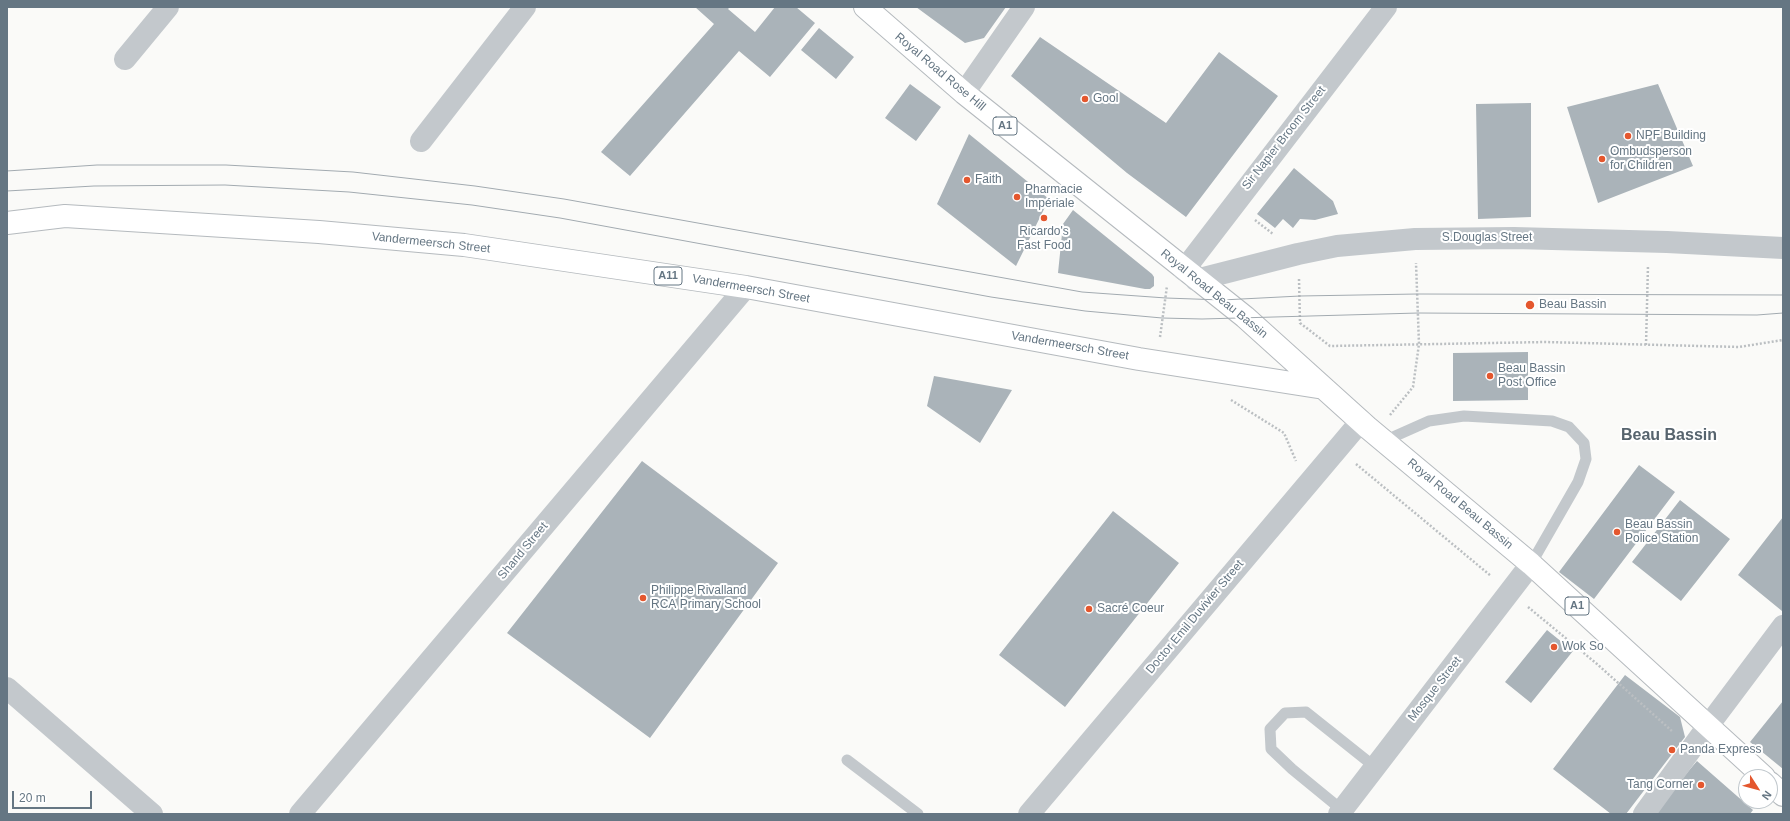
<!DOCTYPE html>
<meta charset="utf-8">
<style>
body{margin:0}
#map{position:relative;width:1790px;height:821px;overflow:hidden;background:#fafaf8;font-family:Helvetica,sans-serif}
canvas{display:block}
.frame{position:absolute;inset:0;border:8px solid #657683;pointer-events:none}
.north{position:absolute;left:1738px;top:769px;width:40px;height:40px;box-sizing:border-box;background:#fff;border:1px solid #c1c8cd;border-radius:50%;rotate:126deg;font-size:11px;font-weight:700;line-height:16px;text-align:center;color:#657683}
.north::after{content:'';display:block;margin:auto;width:14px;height:18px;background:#e4572e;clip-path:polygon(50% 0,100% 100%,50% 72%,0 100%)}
.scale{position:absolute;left:12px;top:791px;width:80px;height:18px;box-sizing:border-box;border:2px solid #657683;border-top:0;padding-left:5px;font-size:12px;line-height:14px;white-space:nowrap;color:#657683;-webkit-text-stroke:3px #fff;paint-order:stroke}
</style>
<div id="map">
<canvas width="1790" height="821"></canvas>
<div class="frame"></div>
<div class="north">N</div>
<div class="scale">20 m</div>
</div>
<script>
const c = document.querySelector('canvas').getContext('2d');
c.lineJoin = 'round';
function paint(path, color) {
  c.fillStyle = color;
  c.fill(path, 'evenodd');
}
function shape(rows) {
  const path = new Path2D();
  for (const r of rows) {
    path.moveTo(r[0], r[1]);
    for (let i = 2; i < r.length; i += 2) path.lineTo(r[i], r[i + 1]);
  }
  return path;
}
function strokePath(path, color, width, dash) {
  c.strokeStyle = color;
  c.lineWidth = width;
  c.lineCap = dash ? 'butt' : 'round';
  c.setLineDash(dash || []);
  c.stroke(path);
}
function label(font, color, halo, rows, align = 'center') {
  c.font = font + ' Helvetica,sans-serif';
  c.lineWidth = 4;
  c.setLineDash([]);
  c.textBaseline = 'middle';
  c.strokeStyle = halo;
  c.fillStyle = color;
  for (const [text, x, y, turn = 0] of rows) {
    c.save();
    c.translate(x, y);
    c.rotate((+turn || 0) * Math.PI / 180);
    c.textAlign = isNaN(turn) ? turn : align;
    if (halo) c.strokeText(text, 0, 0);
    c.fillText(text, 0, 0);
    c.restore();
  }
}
paint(shape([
 [695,7,730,7,728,9,755,32,775,7,796,7,815,23,770,77,739,51,630,176,601,152,714,24],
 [916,7,1006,7,984,38,965,43],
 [819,28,854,57,836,79,801,50],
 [1040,37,1166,123,1219,52,1278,96,1186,217,1127,173,1011,76],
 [910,84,941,107,916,141,885,118],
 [1658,84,1693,166,1598,203,1567,107],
 [1531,103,1531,217,1478,219,1476,104],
 [969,134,1049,199,1016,266,937,204],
 [1294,168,1333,201,1338,214,1315,220,1300,219,1293,228,1283,219,1275,228,1257,214],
 [1073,210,1152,274,1154,277,1154,286,1150,289,1145,289,1058,273,1063,224],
 [1528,352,1528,400,1453,401,1453,353],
 [934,376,1012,390,980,443,927,406],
 [642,461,778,563,650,738,507,633],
 [1639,465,1675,492,1594,599,1559,572],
 [1680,500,1730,539,1681,601,1632,562],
 [1113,511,1179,563,1065,707,999,655],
 [1783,517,1783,610,1782,611,1738,575],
 [1547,630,1573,651,1531,703,1505,682],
 [1625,675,1680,717,1685,737,1626,814,1611,814,1553,769],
 [1783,701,1783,769,1750,742],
 [1697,761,1753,810,1750,814,1652,814]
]), '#aab3b9');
const primary = shape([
 [865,7,964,93,1245,317,1367,427,1531,564,1764,777],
 [7,223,65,216,319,232,464,245,746,287,1139,359,1324,388],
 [1770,783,1783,795]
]);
strokePath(primary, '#b5babe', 24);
strokePath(shape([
 [1255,220,1273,234],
 [1299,279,1300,323,1330,346,1545,342,1739,347,1783,340],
 [1160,337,1167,286],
 [1646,345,1648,265],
 [1231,400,1284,433,1296,461],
 [1390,415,1413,387,1419,344,1416,263],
 [1356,464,1491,576],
 [1528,607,1597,664,1673,732]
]), '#bbbfc2', 2.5, [2, 2]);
strokePath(shape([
 [1384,441,1429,421,1464,416,1552,421,1569,427,1584,443,1586,459,1578,482,1531,564],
 [847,760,918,814],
 [1342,810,1292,769,1271,749,1270,729,1285,713,1306,712,1375,767]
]), '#c3c8cc', 11);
strokePath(shape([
 [125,59,168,7],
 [964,93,1024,7],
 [421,141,525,7],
 [1184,270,1386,7],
 [1196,280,1298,254,1337,246,1415,239,1514,238,1667,242,1783,248],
 [7,688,152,814],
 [1708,726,1783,626],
 [300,814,746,287],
 [1029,814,1361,421],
 [1339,814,1531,564]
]), '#c3c8cc', 22);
strokePath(shape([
 [1644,814,1708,726]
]), '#c3c8cc', 22);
strokePath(primary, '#fff', 22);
strokePath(shape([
 [7,171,97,165,226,165,353,172,475,186,564,199,1082,292,1166,298,1222,300,1300,296,1417,294,1783,295],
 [7,191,94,186,225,185,349,192,472,205,560,218,991,297,1085,311,1162,318,1202,319,1418,313,1757,315,1783,313]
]), '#a2aab0', 1);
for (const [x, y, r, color] of [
 [1085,99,4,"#e4572e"],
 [1628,136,4,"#e4572e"],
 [1602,159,4,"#e4572e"],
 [967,180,4,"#e4572e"],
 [1017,197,4,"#e4572e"],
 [1044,218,4,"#e4572e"],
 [1530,305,5,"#e4572e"],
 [1490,376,4,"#e4572e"],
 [1617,532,4,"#e4572e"],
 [643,598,4,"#e4572e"],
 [1089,609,4,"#e4572e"],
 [1554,647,4,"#e4572e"],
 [1672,750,4,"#e4572e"],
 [1701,785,4,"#e4572e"]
]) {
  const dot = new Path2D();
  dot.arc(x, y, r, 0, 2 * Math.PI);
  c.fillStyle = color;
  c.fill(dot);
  strokePath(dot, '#fff', 1.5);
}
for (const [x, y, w] of [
 [1005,126,24],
 [668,276,28],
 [1577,606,24]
]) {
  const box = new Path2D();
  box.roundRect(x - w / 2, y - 9, w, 18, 3);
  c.fillStyle = '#fff';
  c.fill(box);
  strokePath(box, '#657683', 1);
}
label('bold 11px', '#657683', null, [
 ["A1",1005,126],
 ["A11",668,276],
 ["A1",1577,606]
]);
label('12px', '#657683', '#fff', [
 ["Royal Road Rose Hill",940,72,40],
 ["Sir Napier Broom Street",1284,138,-52],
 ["S.Douglas Street",1487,238],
 ["Vandermeersch Street",431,243,6],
 ["Vandermeersch Street",751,289,10],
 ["Royal Road Beau Bassin",1214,294,39],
 ["Vandermeersch Street",1070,346,10],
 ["Royal Road Beau Bassin",1460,504,40],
 ["Shand Street",523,551,-50],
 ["Doctor Emil Duvivier Street",1195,617,-50],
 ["Mosque Street",1435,689,-52]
]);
label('12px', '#657683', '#fff', [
 ["Gool",1093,99],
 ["NPF Building",1636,136],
 ["Ombudsperson",1610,152],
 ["for Children",1610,166],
 ["Faith",975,180],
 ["Pharmacie",1025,190],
 ["Impériale",1025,204],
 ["Ricardo's",1044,232,"center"],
 ["Fast Food",1044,246,"center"],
 ["Beau Bassin",1539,305],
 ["Beau Bassin",1498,369],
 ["Post Office",1498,383],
 ["Beau Bassin",1625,525],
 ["Police Station",1625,539],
 ["Philippe Rivalland",651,591],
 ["RCA Primary School",651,605],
 ["Sacré Coeur",1097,609],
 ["Wok So",1562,647],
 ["Panda Express",1680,750],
 ["Tang Corner",1693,785,"right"]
], 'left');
label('bold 16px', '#57646e', '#fff', [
 ["Beau Bassin",1669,436]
]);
</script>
